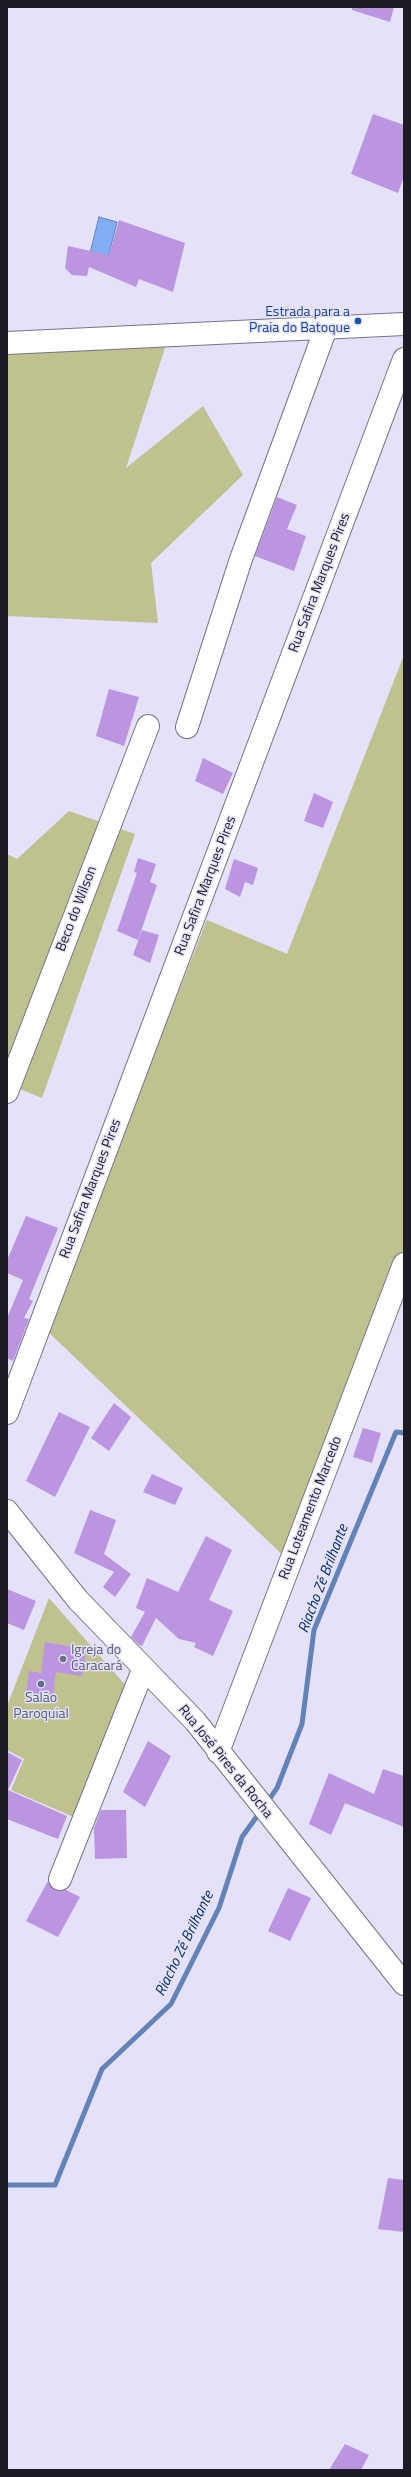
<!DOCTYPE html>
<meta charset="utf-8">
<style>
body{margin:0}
#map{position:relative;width:411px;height:2477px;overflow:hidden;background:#e4e1f9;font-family:"Titillium Web",sans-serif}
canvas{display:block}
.frame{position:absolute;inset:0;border:8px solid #1d1c25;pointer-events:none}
</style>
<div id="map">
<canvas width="411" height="2477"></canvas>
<div class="frame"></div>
</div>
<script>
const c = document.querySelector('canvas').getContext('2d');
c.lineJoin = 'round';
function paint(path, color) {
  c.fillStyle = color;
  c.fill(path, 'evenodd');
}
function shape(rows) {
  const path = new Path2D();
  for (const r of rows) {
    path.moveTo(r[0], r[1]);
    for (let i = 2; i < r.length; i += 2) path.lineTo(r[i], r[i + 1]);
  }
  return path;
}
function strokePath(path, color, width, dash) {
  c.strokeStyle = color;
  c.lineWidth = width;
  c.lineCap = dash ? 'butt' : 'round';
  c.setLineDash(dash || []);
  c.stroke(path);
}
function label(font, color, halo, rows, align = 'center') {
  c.font = font + ' "Titillium Web",sans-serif';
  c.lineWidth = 3;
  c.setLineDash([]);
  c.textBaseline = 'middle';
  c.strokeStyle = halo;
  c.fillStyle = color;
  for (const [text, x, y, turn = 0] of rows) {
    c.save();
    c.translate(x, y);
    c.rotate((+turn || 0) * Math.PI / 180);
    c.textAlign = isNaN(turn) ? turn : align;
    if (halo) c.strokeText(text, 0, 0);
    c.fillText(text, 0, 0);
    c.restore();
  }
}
paint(shape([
 [166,345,126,468,203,406,243,475,151,563,158,623,7,616,7,353],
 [404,655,404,1254,288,1560,45,1329,207,920,287,954],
 [69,811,135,834,42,1098,7,1084,7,854,17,859],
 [49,1598,127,1687,76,1818,11,1790,24,1759,7,1750,7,1706]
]), '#bfc18e');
const water = shape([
 [99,217,117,222,108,258,90,253,99,217]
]);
paint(water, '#81aef4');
strokePath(water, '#6382b6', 1);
strokePath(shape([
 [266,1804,277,1788,302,1724,314,1630,396,1432,404,1433],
 [7,2185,55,2185,102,2069,171,2004,219,1908,242,1837,260,1812]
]), '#6382b6', 5);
paint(shape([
 [352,7,394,7,390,22,352,10],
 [373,114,404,125,404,176,398,193,351,174],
 [119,220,185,243,173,292,139,279,136,287,89,267,87,276,72,275,65,268,68,246,109,255],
 [277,497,297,505,287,529,306,536,294,571,255,556],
 [109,689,139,697,124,746,96,736],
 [203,758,233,773,223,794,195,781],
 [314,793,333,802,323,828,304,821],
 [138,858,156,864,150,882,157,885,138,940,117,931,137,873,134,872],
 [234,859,258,868,253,885,245,882,240,897,225,889],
 [142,930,159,935,150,963,133,955],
 [26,1216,58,1228,29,1299,33,1301,24,1318,29,1319,13,1361,7,1358,7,1318,23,1280,7,1273,7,1260],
 [114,1403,131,1417,109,1451,91,1438],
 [59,1412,90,1427,55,1497,26,1481],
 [363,1428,381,1433,372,1463,353,1457],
 [152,1474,183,1488,175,1505,143,1492],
 [90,1510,116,1520,104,1554,131,1574,115,1597,103,1587,114,1572,74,1553],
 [206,1536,232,1550,209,1600,233,1611,213,1656,194,1647,196,1643,179,1639,156,1618,142,1646,139,1645,131,1637,145,1612,136,1608,147,1578,178,1592],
 [7,1589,36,1601,24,1630,7,1623],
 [45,1642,86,1649,82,1676,56,1672,53,1696,26,1693,29,1671,41,1673],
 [148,1741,171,1756,145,1807,123,1792],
 [7,1752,22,1760,8,1790,67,1816,58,1839,7,1819],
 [383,1769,404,1776,404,1827,345,1803,331,1835,309,1824,329,1773,374,1794],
 [101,1810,126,1810,127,1858,95,1859,94,1828],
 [48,1881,55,1890,66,1890,80,1897,58,1937,26,1921],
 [288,1888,311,1898,290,1941,268,1931],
 [388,2178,404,2180,404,2232,378,2229],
 [345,2444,369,2455,361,2470,329,2470]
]), '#bb95e0');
const minor = shape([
 [187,727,241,559,326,328],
 [7,1092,148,726],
 [7,1413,404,359],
 [7,1511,78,1600,195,1721,404,1984],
 [218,1752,404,1264],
 [60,1879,143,1670]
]);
const major = shape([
 [7,343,404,324]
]);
strokePath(minor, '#767489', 24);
strokePath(major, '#767489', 24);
strokePath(minor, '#fff', 22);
strokePath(major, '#fff', 22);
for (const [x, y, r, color] of [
 [358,321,4,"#1a4fb4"],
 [63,1659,4,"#6b7280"],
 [41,1684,4,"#5c6f8a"]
]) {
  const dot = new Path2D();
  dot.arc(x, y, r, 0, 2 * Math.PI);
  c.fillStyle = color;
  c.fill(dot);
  strokePath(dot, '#e4e1f9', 1.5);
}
label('14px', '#164399', '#e4e1f9', [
 ["Estrada para a",350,313],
 ["Praia do Batoque",350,329]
], 'right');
label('14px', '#1d1c25', '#e4e1f9', [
 ["Rua Safira Marques Pires",320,583,-69],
 ["Rua Safira Marques Pires",206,886,-69],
 ["Beco do Wilson",77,909,-69],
 ["Rua Safira Marques Pires",91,1189,-69],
 ["Rua Loteamento Marcedo",311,1508,-69],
 ["Rua José Pires da Rocha",225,1762,51]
]);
label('14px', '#5b616d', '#e4e1f9', [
 ["Igreja do",71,1651],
 ["Caracará",71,1667]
], 'left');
label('14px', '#4e5e75', '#e4e1f9', [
 ["Salão",41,1699],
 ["Paroquial",41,1715]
]);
label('italic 15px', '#042d69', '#e4e1f9', [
 ["Riacho Zé Brilhante",324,1579,-69],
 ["Riacho Zé Brilhante",185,1944,-64]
]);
</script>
